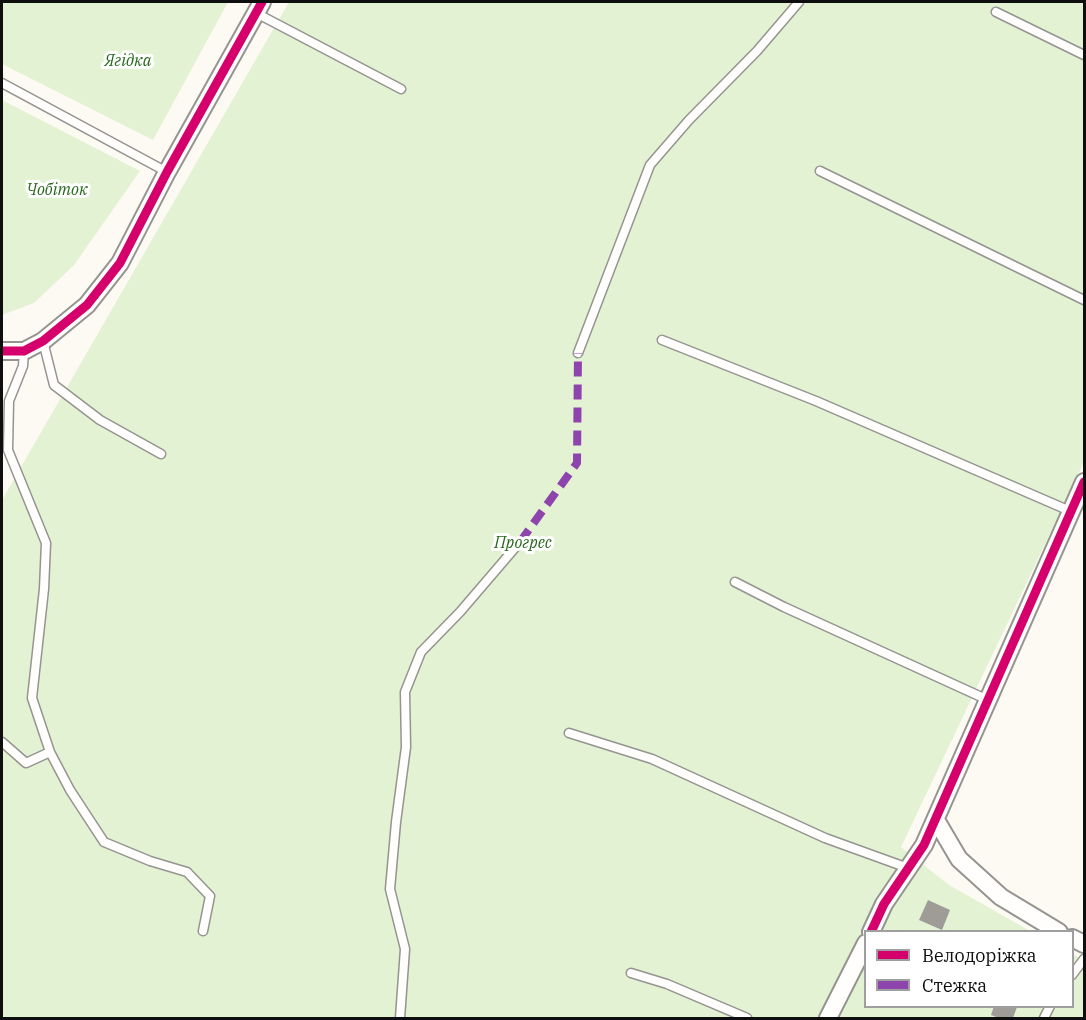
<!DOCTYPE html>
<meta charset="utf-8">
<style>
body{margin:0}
#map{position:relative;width:1086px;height:1020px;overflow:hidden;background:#fcfaf2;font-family:"IBM Plex Serif",serif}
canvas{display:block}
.frame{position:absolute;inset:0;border:3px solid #0e0e0e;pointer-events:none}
.legend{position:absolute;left:864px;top:930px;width:210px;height:78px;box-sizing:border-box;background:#fff;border:2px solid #9f9f9f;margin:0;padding:8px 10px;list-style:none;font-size:18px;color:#0e0e0e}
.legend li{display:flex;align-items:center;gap:12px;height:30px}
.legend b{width:30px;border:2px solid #9f9f9f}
</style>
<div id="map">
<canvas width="1086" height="1020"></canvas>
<div class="frame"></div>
<ul class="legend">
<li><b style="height:8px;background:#d6006c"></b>Велодоріжка</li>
<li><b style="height:8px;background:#8e44ad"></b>Стежка</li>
</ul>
</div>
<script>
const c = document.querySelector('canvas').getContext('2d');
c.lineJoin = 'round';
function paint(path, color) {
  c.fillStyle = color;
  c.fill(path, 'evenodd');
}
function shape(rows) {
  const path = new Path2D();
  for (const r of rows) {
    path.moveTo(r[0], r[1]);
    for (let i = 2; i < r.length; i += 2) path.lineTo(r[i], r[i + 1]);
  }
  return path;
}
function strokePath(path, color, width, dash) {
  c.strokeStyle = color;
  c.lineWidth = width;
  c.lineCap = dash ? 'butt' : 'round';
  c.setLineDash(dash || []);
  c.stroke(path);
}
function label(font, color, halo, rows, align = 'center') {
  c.font = font + ' "IBM Plex Serif",serif';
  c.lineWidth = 6;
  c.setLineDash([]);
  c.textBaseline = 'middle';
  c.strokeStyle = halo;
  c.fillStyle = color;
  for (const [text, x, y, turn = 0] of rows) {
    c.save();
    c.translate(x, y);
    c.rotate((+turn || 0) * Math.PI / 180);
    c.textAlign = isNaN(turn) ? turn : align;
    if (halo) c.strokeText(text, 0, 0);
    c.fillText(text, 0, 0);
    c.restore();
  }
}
paint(shape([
 [2,2,228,2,153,140,2,64],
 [289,2,1084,2,1084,462,901,847,949,885,1030,931,866,932,866,1006,1072,1006,1073,954,1084,961,1084,1018,2,1018,2,500],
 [2,100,140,171,74,265,34,303,2,315]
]), '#e3f2d2');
paint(shape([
 [928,900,950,910,942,930,919,920],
 [994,1006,1015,1006,1017,1007,1013,1018,999,1018,991,1015]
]), '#9f9c98');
const lane = shape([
 [996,12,1084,55],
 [256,13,401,89],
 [2,83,167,172],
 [820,171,1084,300],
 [662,340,816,401,1070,511],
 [43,341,54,385,100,420,161,454],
 [24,351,23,366,9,401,8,450,46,543,44,589,32,698,50,752],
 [578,353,650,165,689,120,757,51,799,2],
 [735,582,784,607,988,700],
 [569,733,652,759,825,838,908,868],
 [2,742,26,763,50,752,70,790,104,842,150,861,187,872,210,896,203,931],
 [631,973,667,984,747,1018],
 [1072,975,1084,959],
 [400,1018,405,949,390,889,396,822,406,747,405,692,421,652,460,612,520,542],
 [1044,1018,1050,1006]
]);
const street = shape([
 [2,351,24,351,43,341,87,305,120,263,167,172,262,2],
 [936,820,959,859,1001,897,1059,932],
 [871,932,884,904,924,845,1084,482],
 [1072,938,1084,944],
 [828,1018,866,943]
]);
strokePath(lane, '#959491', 11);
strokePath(street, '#959491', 20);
strokePath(lane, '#fffefd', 8);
strokePath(street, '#fffefd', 16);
strokePath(shape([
 [520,542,577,463,578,353]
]), '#8e44ad', 8, [15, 8]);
strokePath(shape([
 [2,351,24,351,43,341,87,305,120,263,167,172,262,2],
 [871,932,884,904,924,845,1084,482]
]), '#d6006c', 9);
label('italic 16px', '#27681c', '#fff', [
 ["Ягідка",128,61],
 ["Чобіток",57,190],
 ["Прогрес",523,543]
]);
</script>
